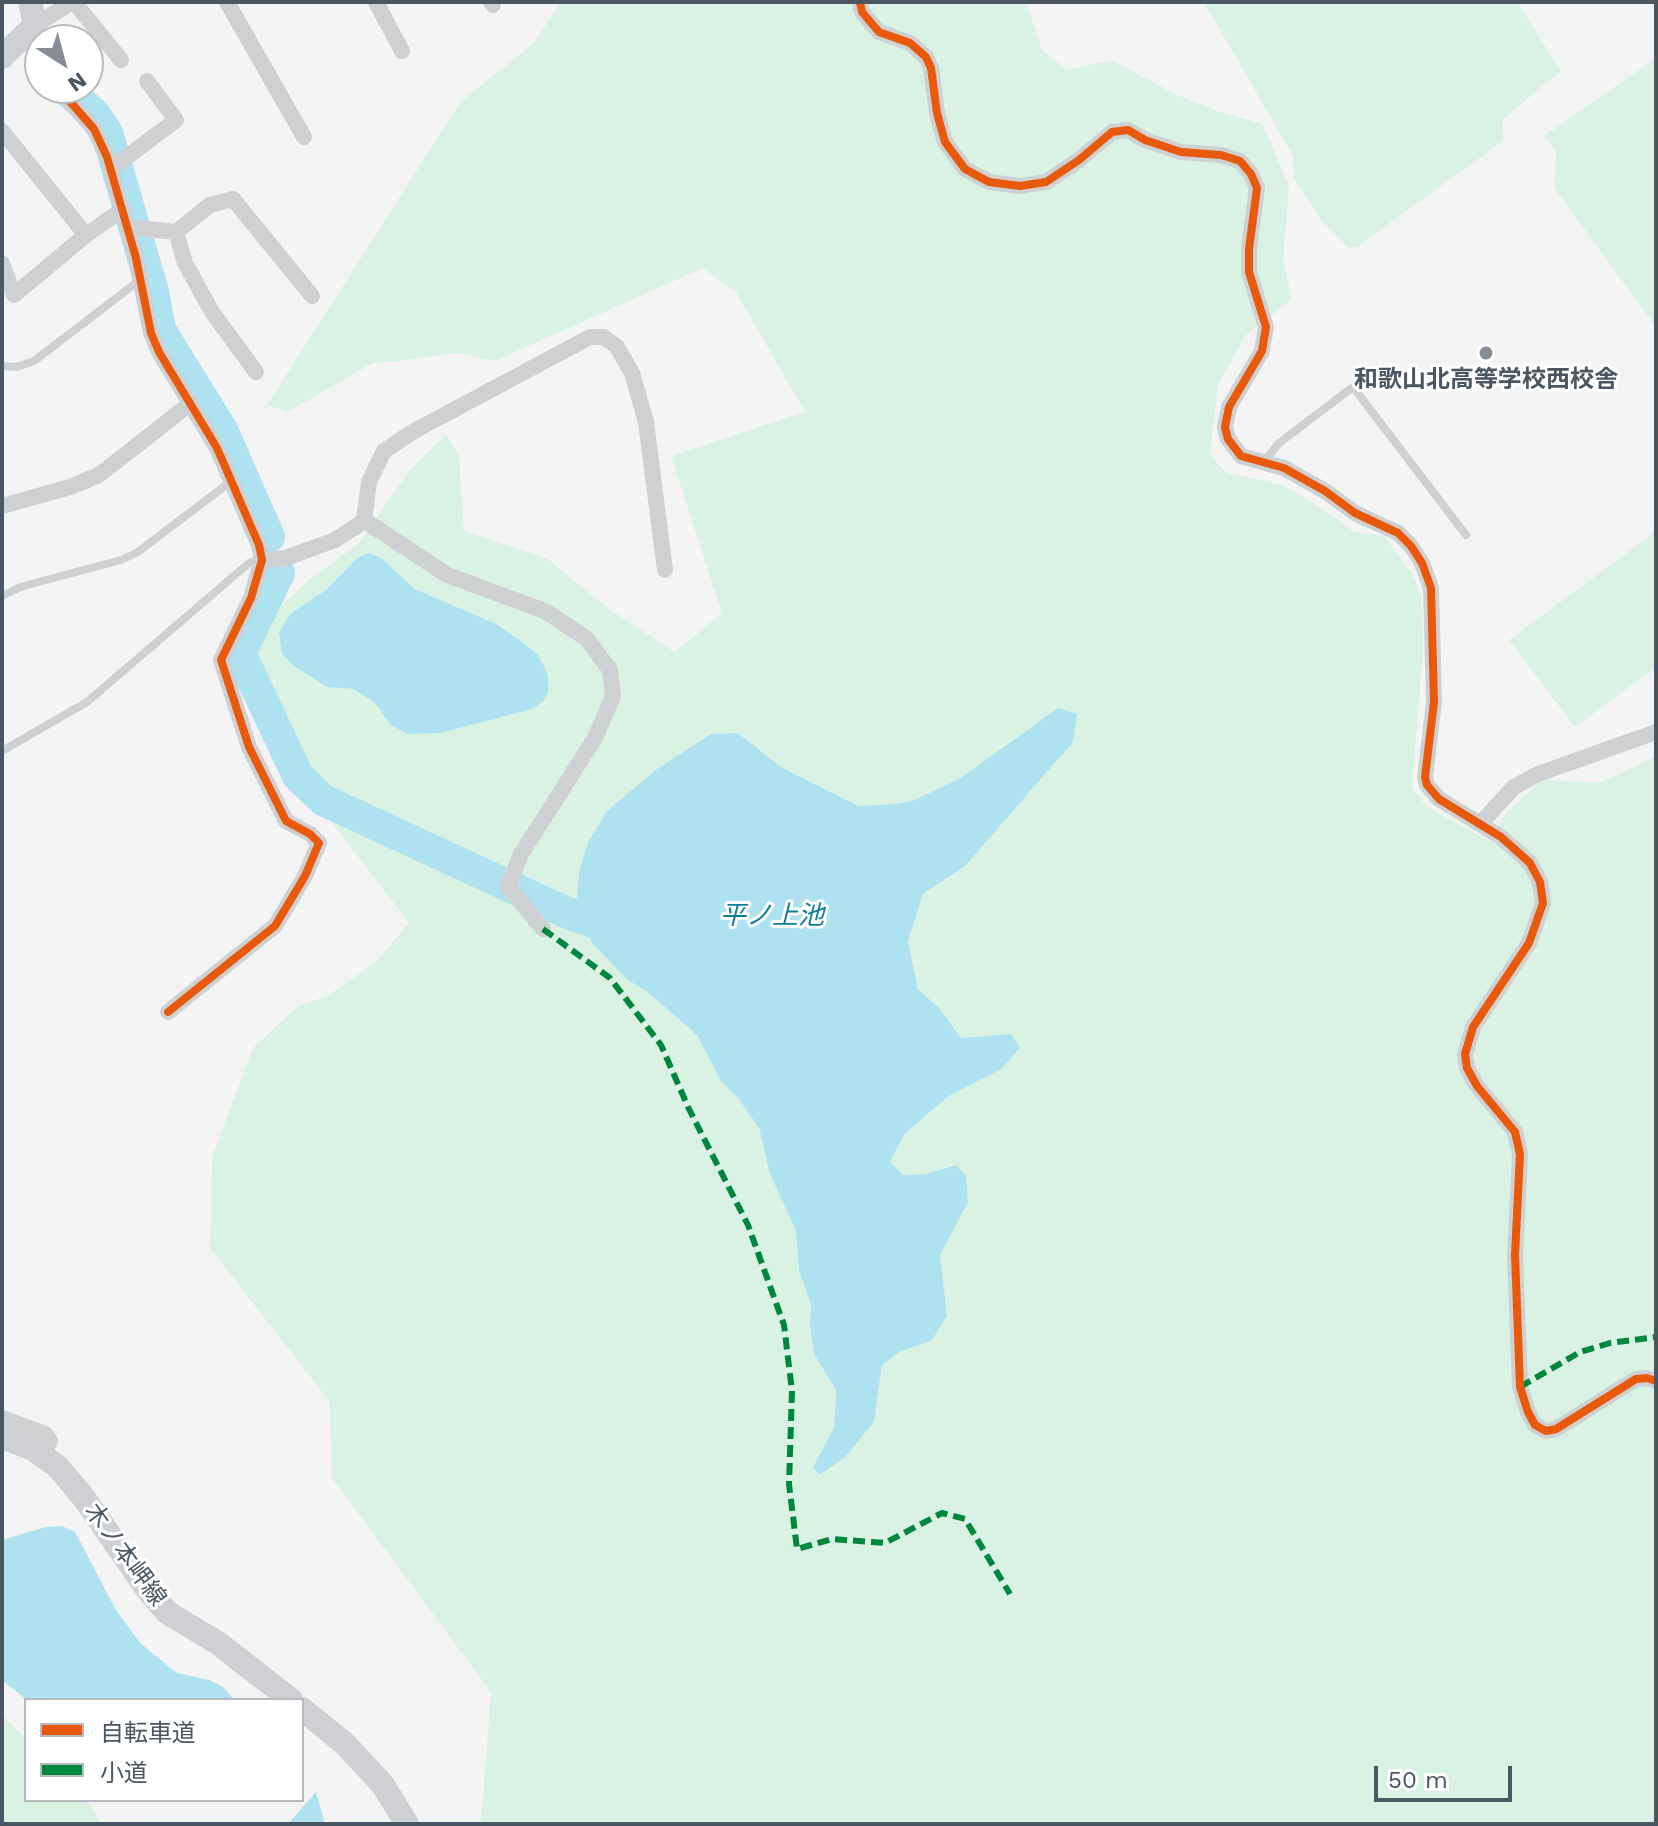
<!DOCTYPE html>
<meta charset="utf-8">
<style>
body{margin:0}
#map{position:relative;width:1658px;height:1826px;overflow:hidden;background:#f4f4f4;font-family:"Work Sans","Noto Sans JP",sans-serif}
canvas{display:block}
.frame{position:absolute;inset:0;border:4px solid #4a5661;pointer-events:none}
.legend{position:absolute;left:24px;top:1698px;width:280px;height:104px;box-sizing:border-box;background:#fff;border:2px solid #b7bbc0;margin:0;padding:10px 14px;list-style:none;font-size:24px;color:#4a5661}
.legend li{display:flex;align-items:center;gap:16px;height:40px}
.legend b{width:40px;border:2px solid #b7bbc0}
.north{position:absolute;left:24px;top:24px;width:80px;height:80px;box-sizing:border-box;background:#fff;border:2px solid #b7bbc0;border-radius:50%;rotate:144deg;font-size:22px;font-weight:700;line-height:32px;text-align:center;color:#4a5661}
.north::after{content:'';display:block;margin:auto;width:28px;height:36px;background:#868d94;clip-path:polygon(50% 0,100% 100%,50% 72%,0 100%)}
.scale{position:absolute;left:1374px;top:1766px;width:138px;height:36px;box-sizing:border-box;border:4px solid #4a5661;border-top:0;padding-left:10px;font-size:24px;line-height:28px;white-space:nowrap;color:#4a5661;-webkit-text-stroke:6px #fff;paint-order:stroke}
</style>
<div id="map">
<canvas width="1658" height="1826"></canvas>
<div class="frame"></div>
<ul class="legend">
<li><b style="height:10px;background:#e8590c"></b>自転車道</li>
<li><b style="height:10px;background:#00873e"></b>小道</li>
</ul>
<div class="north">N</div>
<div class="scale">50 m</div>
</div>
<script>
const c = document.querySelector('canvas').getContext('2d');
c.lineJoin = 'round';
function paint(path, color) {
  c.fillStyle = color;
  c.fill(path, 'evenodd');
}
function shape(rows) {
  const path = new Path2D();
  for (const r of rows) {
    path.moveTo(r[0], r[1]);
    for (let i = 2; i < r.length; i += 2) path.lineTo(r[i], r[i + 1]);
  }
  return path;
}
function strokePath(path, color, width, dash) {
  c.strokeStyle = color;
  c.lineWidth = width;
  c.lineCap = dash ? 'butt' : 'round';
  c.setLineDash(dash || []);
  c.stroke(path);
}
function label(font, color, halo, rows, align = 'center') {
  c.font = font + ' "Work Sans","Noto Sans JP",sans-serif';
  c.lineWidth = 6;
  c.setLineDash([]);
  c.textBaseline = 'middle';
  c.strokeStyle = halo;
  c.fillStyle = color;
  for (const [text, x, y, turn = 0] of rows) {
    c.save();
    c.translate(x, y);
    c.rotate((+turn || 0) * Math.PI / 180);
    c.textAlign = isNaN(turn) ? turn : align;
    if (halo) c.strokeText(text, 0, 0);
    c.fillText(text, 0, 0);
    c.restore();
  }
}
paint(shape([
 [561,2,1026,2,1042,50,1067,70,1112,60,1175,94,1220,112,1263,124,1289,187,1283,259,1292,299,1245,336,1218,385,1210,454,1225,472,1285,486,1323,509,1353,531,1384,536,1412,574,1422,597,1423,650,1412,788,1427,807,1490,841,1507,812,1542,780,1602,782,1656,756,1656,1824,481,1824,491,1692,331,1477,330,1402,210,1248,212,1157,253,1048,298,1006,327,996,376,962,409,923,265,735,244,641,310,579,358,544,409,471,446,435,459,455,464,531,548,559,606,607,675,652,722,613,671,456,805,412,736,292,703,268,495,361,457,353,371,364,288,412,267,405,461,101,533,44],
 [370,553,381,558,415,589,496,624,548,677,548,692,544,700,380,713,374,702,353,689,327,687,291,613,327,589,358,557],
 [1058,709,1073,742,965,866,923,894,908,941,918,989,939,1008,962,1038,1011,1034,1001,1069,949,1096,905,1133,890,1162,903,1175,926,1174,955,1165,940,1255,942,1281,932,1340,899,1352,882,1365,874,1422,819,1475,813,1467,834,1428,836,1390,814,1354,810,1326,811,1304,799,1271,796,1231,770,1174,759,1128,738,1098,721,1081,697,1035,650,994,628,980,585,919,577,898,588,842,607,811,658,768,711,734,738,733,781,767,859,806,895,804,912,801,959,779],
 [1204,2,1517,2,1561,71,1502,120,1503,141,1357,247,1348,247,1322,221,1294,178,1293,156],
 [1656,58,1656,327,1554,188,1556,151,1544,136],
 [1656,531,1656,667,1575,727,1509,640],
 [2,1715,26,1739,26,1800,87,1800,101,1824,2,1824]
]), '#d9f2e3');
paint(shape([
 [370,553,381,558,415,589,496,624,522,642,537,654,544,666,548,677,548,692,544,700,532,709,439,733,408,734,390,724,374,702,353,689,327,687,294,666,282,654,279,632,291,613,327,589,358,557],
 [1058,708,1077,714,1073,742,965,866,923,894,908,941,918,989,939,1008,961,1038,1011,1034,1020,1048,1001,1069,949,1096,905,1133,890,1162,903,1175,926,1174,956,1165,966,1176,968,1202,940,1255,947,1316,932,1340,899,1352,882,1365,874,1422,845,1457,819,1475,813,1467,834,1428,836,1390,814,1354,810,1326,811,1304,799,1271,796,1231,770,1174,759,1128,738,1098,721,1081,697,1035,650,994,628,980,592,943,577,898,579,873,588,842,607,811,658,768,711,734,738,733,781,767,859,806,895,804,912,801,959,779],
 [62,1526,75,1532,116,1610,141,1644,177,1673,209,1680,223,1687,234,1700,27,1700,2,1680,2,1540,45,1527],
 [316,1792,325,1824,288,1824]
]), '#aee2f0');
strokePath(shape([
 [65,88,95,115,107,133,153,292,160,330,222,430,269,537],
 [279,573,240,653,298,776,323,800,565,912,626,934]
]), '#aee2f0', 32);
strokePath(shape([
 [2,366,16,367,34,361,140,280],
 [1264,462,1279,443,1353,387,1466,535],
 [2,596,20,587,121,560,138,552,230,482],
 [2,751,87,702,249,563,262,560]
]), '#ced0d2', 8);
strokePath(shape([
 [74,2,121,60],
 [227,2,304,137],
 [376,2,402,51],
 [491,2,493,5],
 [860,2,862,12,879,32,910,43,926,57,931,68,937,113,945,142,965,169,989,182,1020,186,1046,182,1079,160,1112,132,1128,130,1145,140,1181,152,1221,155,1240,161,1251,174,1257,188,1249,249,1249,272,1266,327,1262,351,1229,407,1225,427,1228,439,1241,456,1284,468,1325,491,1355,513,1398,533,1411,546,1422,563,1431,588,1434,702,1425,777,1427,785,1439,799,1501,837,1530,863,1540,882,1543,903,1529,943,1473,1027,1465,1054,1467,1068,1477,1086,1515,1132,1520,1154,1515,1255,1520,1387,1528,1412,1535,1425,1546,1431,1556,1429,1636,1379,1647,1378,1656,1381],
 [40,42,35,25,73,2],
 [58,88,94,129,107,157,136,258,151,333,159,352,217,448,259,545,262,560,251,598,221,660,249,747,286,821,310,834,319,843,305,876,275,926,168,1012],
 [2,131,86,235,122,210],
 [111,169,176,120,147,81],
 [127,227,176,232,185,263,212,312,256,372],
 [176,232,210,205,233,199,312,296],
 [2,263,14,295,86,235],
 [2,506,70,487,99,475,191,403],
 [364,520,447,575,545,611,587,639,610,670,613,696,595,738,521,854,508,887,543,929],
 [262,560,286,558,335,540,358,525,364,520,369,482,384,451,414,431,590,337,604,337,617,347,632,373,646,422,665,570],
 [1480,824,1514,787,1538,774,1656,732],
 [2,1418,45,1434,50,1441,42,1455]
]), '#ced0d2', 16);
strokePath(shape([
 [2,57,35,25,30,2],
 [2,1437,33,1449,58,1467,84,1498,147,1589,168,1613,218,1643,291,1700],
 [302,1709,345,1744,383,1785,407,1824]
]), '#ced0d4', 24);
strokePath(shape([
 [543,929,610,978,661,1045,689,1109,748,1225,784,1325,792,1391,789,1484,797,1549,832,1539,885,1543,942,1513,965,1519,1010,1594],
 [1520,1387,1580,1352,1610,1343,1656,1337]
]), '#00873e', 6, [12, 6]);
strokePath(shape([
 [860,2,862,12,879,32,910,43,926,57,931,68,937,113,945,142,965,169,989,182,1020,186,1046,182,1079,160,1112,132,1128,130,1145,140,1181,152,1221,155,1240,161,1251,174,1257,188,1249,249,1249,272,1266,327,1262,351,1229,407,1225,427,1228,439,1241,456,1284,468,1325,491,1355,513,1398,533,1411,546,1422,563,1431,588,1434,702,1425,777,1427,785,1439,799,1501,837,1530,863,1540,882,1543,903,1529,943,1473,1027,1465,1054,1467,1068,1477,1086,1515,1132,1520,1154,1515,1255,1520,1387,1528,1412,1535,1425,1546,1431,1556,1429,1636,1379,1647,1378,1656,1381],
 [58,88,94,129,107,157,136,258,151,333,159,352,217,448,259,545,262,560,251,598,221,660,249,747,286,821,310,834,319,843,305,876,275,926,168,1012]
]), '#e8590c', 8);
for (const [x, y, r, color] of [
 [1486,353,8,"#868d94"]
]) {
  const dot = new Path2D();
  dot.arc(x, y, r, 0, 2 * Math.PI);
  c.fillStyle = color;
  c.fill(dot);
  strokePath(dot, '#fff', 3);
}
label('bold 24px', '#4a5661', '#fff', [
 ["和歌山北高等学校西校舎",1486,380]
]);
label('24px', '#4a5661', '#fff', [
 ["木ノ本岬線",125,1555,54]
]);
label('italic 26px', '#0c7c9b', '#fff', [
 ["平ノ上池",772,916]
]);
</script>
